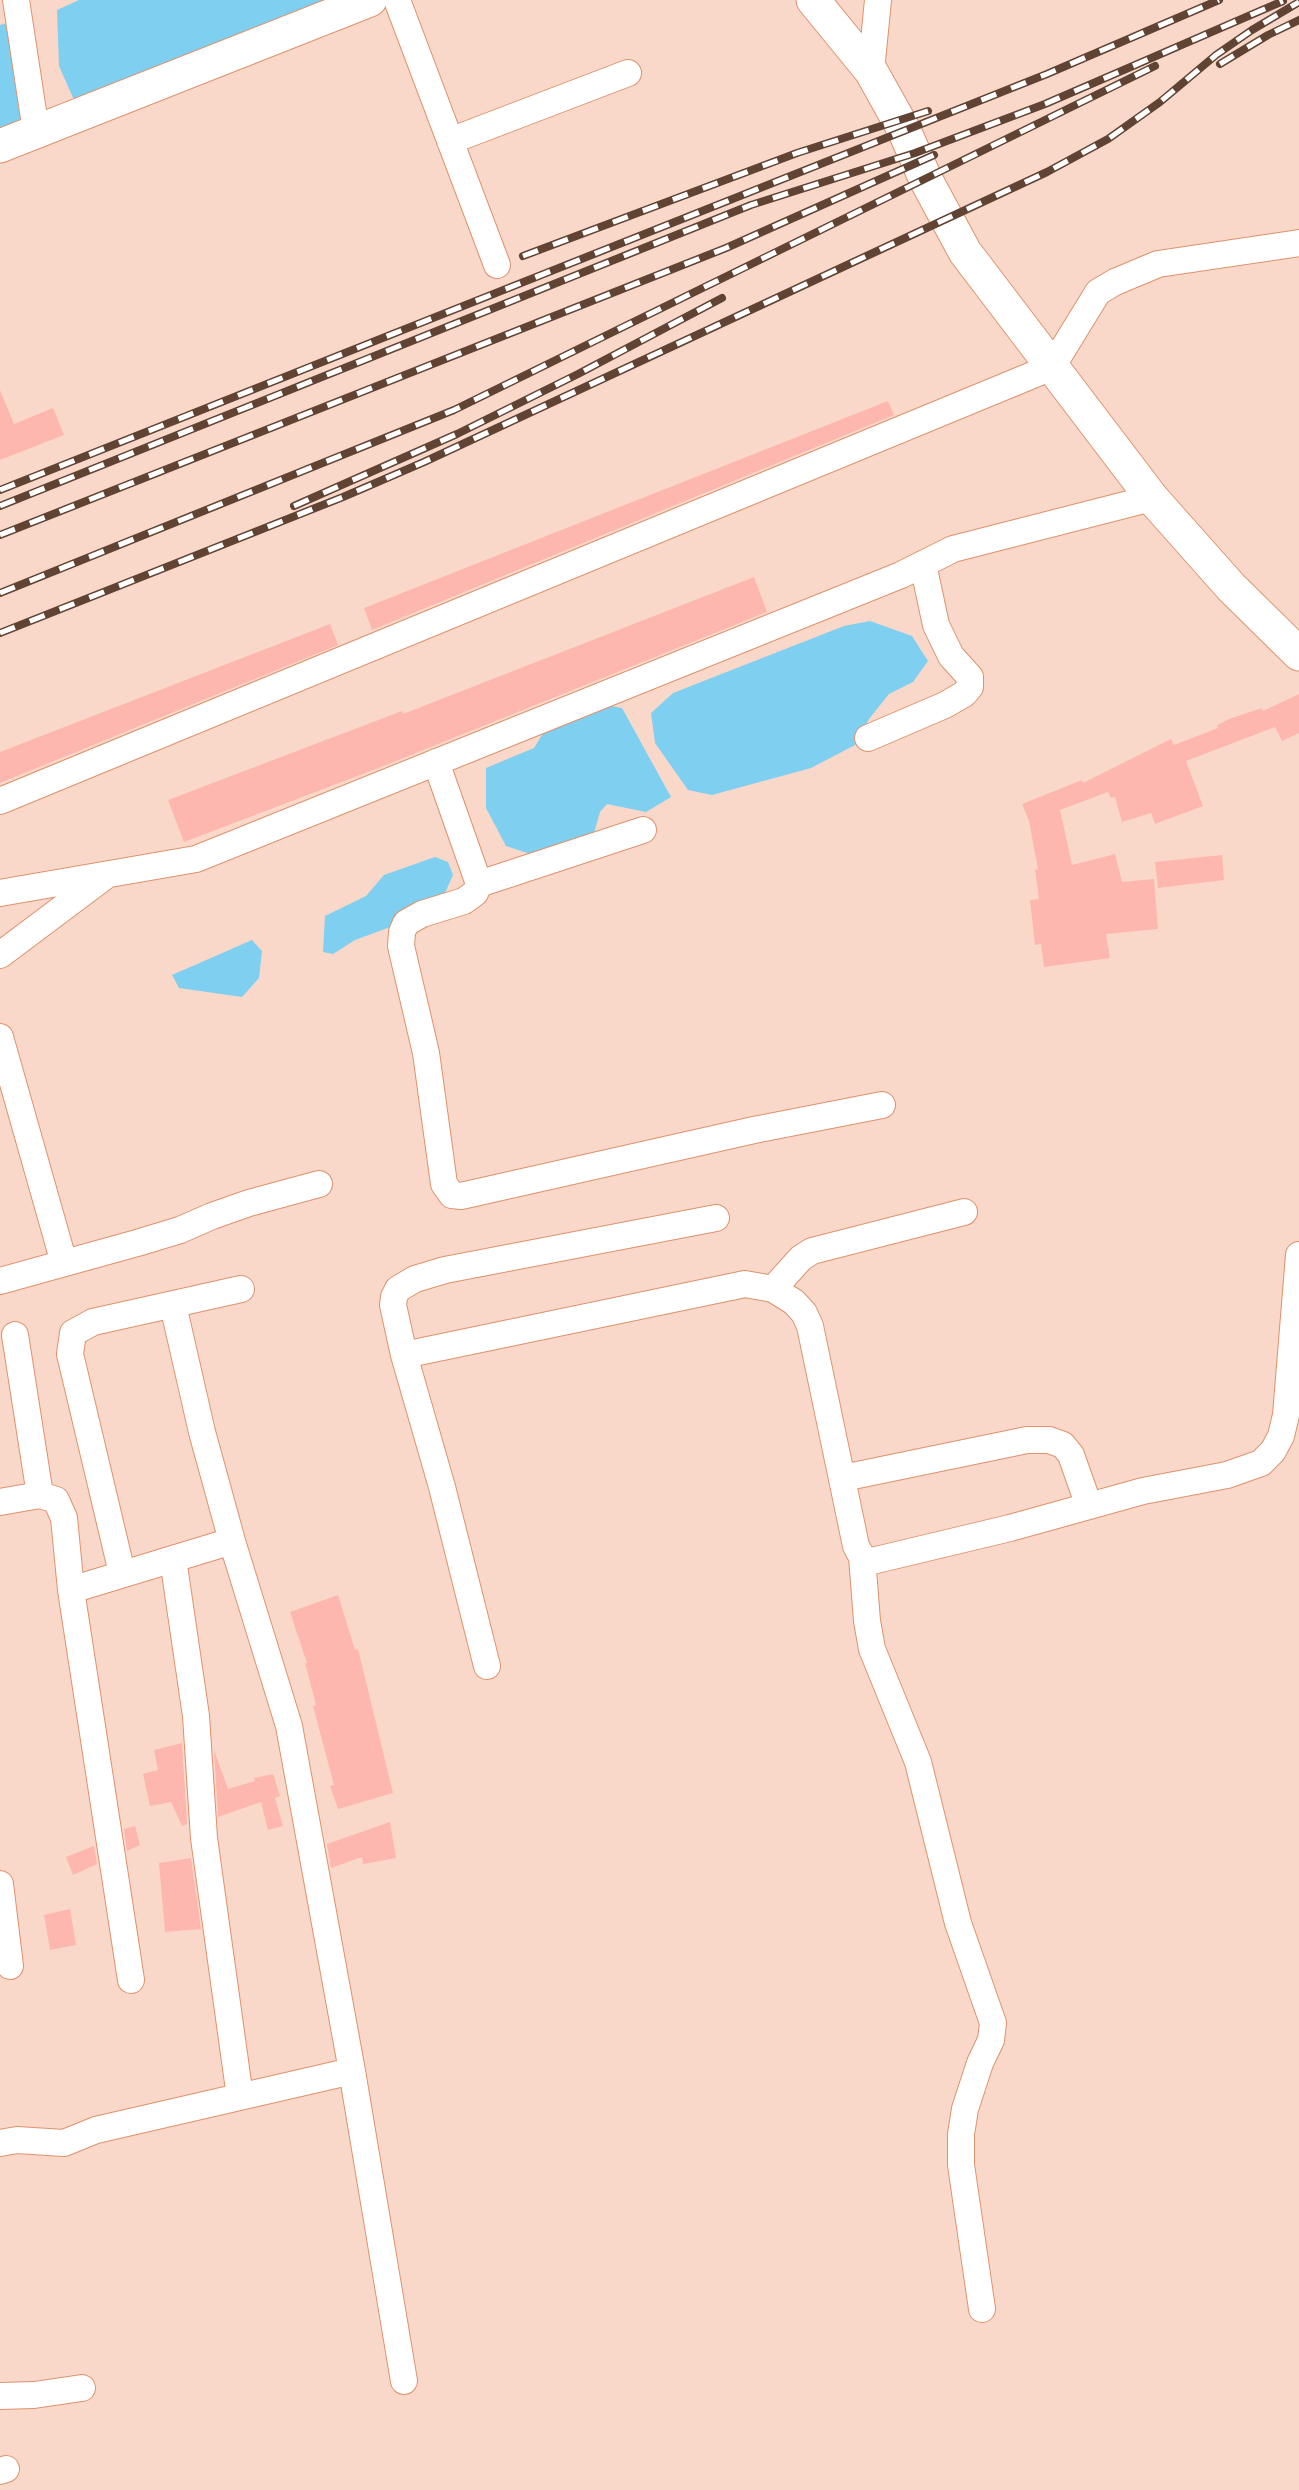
<!DOCTYPE html>
<style>
body{margin:0}
canvas{display:block;background:#f9d8c9}
</style>
<canvas width="1299" height="2490"></canvas>
<script>
const c = document.querySelector('canvas').getContext('2d');
c.lineJoin = 'round';
function paint(path, color) {
  c.fillStyle = color;
  c.fill(path, 'evenodd');
}
function shape(rows) {
  const path = new Path2D();
  for (const r of rows) {
    path.moveTo(r[0], r[1]);
    for (let i = 2; i < r.length; i += 2) path.lineTo(r[i], r[i + 1]);
  }
  return path;
}
function strokePath(path, color, width, dash) {
  c.strokeStyle = color;
  c.lineWidth = width;
  c.lineCap = dash ? 'butt' : 'round';
  c.setLineDash(dash || []);
  c.stroke(path);
}
paint(shape([
 [79,0,350,0,78,109,59,66,57,10],
 [14,21,32,128,0,131,0,25],
 [870,621,912,636,928,661,913,682,889,694,869,719,855,745,811,768,712,795,688,790,655,743,651,713,673,693,844,626],
 [595,703,622,708,671,797,646,812,607,804,600,812,592,840,542,858,506,846,486,808,486,768,534,748,548,725],
 [435,857,448,862,453,875,445,893,401,914,393,926,355,940,333,954,323,952,325,916,366,896,384,875],
 [252,940,262,951,259,978,242,997,179,988,172,975]
]), '#7fcff1');
paint(shape([
 [0,390,14,424,53,408,64,435,0,460],
 [888,401,894,415,372,630,364,608],
 [754,577,767,612,376,769,184,842,168,800,402,711,403,714],
 [330,624,338,645,0,783,0,752],
 [1299,694,1299,733,1282,741,1275,727,1186,761,1203,806,1155,824,1151,813,1122,822,1115,797,1111,798,1108,792,1060,810,1072,865,1115,854,1122,882,1154,879,1158,929,1106,934,1110,958,1044,967,1041,944,1035,945,1030,900,1039,899,1035,870,1038,869,1029,821,1022,804,1082,780,1083,783,1171,739,1174,745,1218,728,1217,725,1229,719,1262,708,1263,711],
 [1222,855,1224,880,1158,888,1155,862],
 [338,1595,355,1650,358,1649,393,1793,338,1809,330,1786,334,1785,313,1706,316,1705,305,1663,307,1663,290,1612],
 [182,1743,187,1824,182,1826,171,1802,150,1806,143,1774,158,1770,154,1750],
 [214,1750,228,1789,255,1781,254,1778,273,1774,280,1796,275,1798,283,1826,268,1830,261,1802,218,1817],
 [390,1822,396,1858,363,1864,362,1857,331,1868,327,1844],
 [135,1826,140,1845,127,1851,124,1829],
 [94,1846,97,1864,73,1875,66,1857],
 [191,1858,201,1929,165,1932,159,1863],
 [70,1909,76,1945,50,1950,44,1915]
]), '#feb7ae');
const minor = shape([
 [16,0,36,131],
 [397,0,497,265],
 [871,71,878,0],
 [450,141,628,73],
 [868,738,945,705,964,694,970,687,970,677,951,656,936,625,923,564],
 [436,762,479,884,475,893,464,901,422,914,406,923,402,932,401,946,426,1053,444,1184,452,1195,461,1196,754,1130,882,1105],
 [0,801,1052,367,1098,292,1115,282,1158,264,1299,243],
 [479,884,643,830],
 [0,893,196,859,901,575,953,549,1152,498],
 [0,955,104,877],
 [0,1037,64,1263],
 [0,1281,137,1243,180,1230,212,1216,249,1203,319,1184],
 [773,1289,801,1258,812,1251,964,1212],
 [173,1305,202,1432,232,1541,289,1726,352,2071,404,2381],
 [15,1335,40,1495],
 [404,1355,745,1284,773,1289,794,1302,804,1313,810,1326,856,1546,862,1557,872,1561,1010,1528,1143,1491,1227,1475,1261,1463,1273,1451,1281,1436,1286,1415,1299,1255],
 [843,1478,1027,1440,1049,1440,1063,1445,1071,1455,1089,1506],
 [0,1502,40,1495,56,1500,64,1518,71,1590,131,1980],
 [862,1557,867,1621,872,1649,918,1762,958,1923,993,2023,991,2040,980,2063,965,2109,961,2134,961,2165,982,2309],
 [173,1559,196,1716,204,1838,240,2097],
 [122,1573,70,1354,73,1333,93,1322,241,1289],
 [71,1590,232,1541],
 [487,1666,442,1487,404,1355,393,1305,394,1297,398,1289,415,1279,445,1270,716,1218],
 [0,1884,10,1966],
 [0,2143,17,2140,64,2143,96,2130,352,2071],
 [0,2396,34,2395,82,2388],
 [0,2471,6,2469]
]);
const major = shape([
 [813,0,871,71,904,130,925,178,965,252,1152,498,1231,587,1299,654],
 [0,146,370,0]
]);
strokePath(minor, '#de926d', 28);
strokePath(major, '#de926d', 35);
strokePath(minor, '#fff', 26);
strokePath(major, '#fff', 33);
const rail = shape([
 [1220,64,1268,35,1299,20],
 [523,256,797,153,928,111],
 [0,490,1047,74,1219,0],
 [0,506,751,205,915,153,1045,104,1283,1],
 [294,506,457,434,578,374,722,298],
 [0,535,726,248,934,155],
 [0,593,454,410,1155,66],
 [0,633,343,497,424,462,1047,172,1108,139,1160,102,1216,55,1252,30,1299,2]
]);
strokePath(rail, '#614334', 8);
strokePath(rail, '#fff', 5, [16]);
</script>
